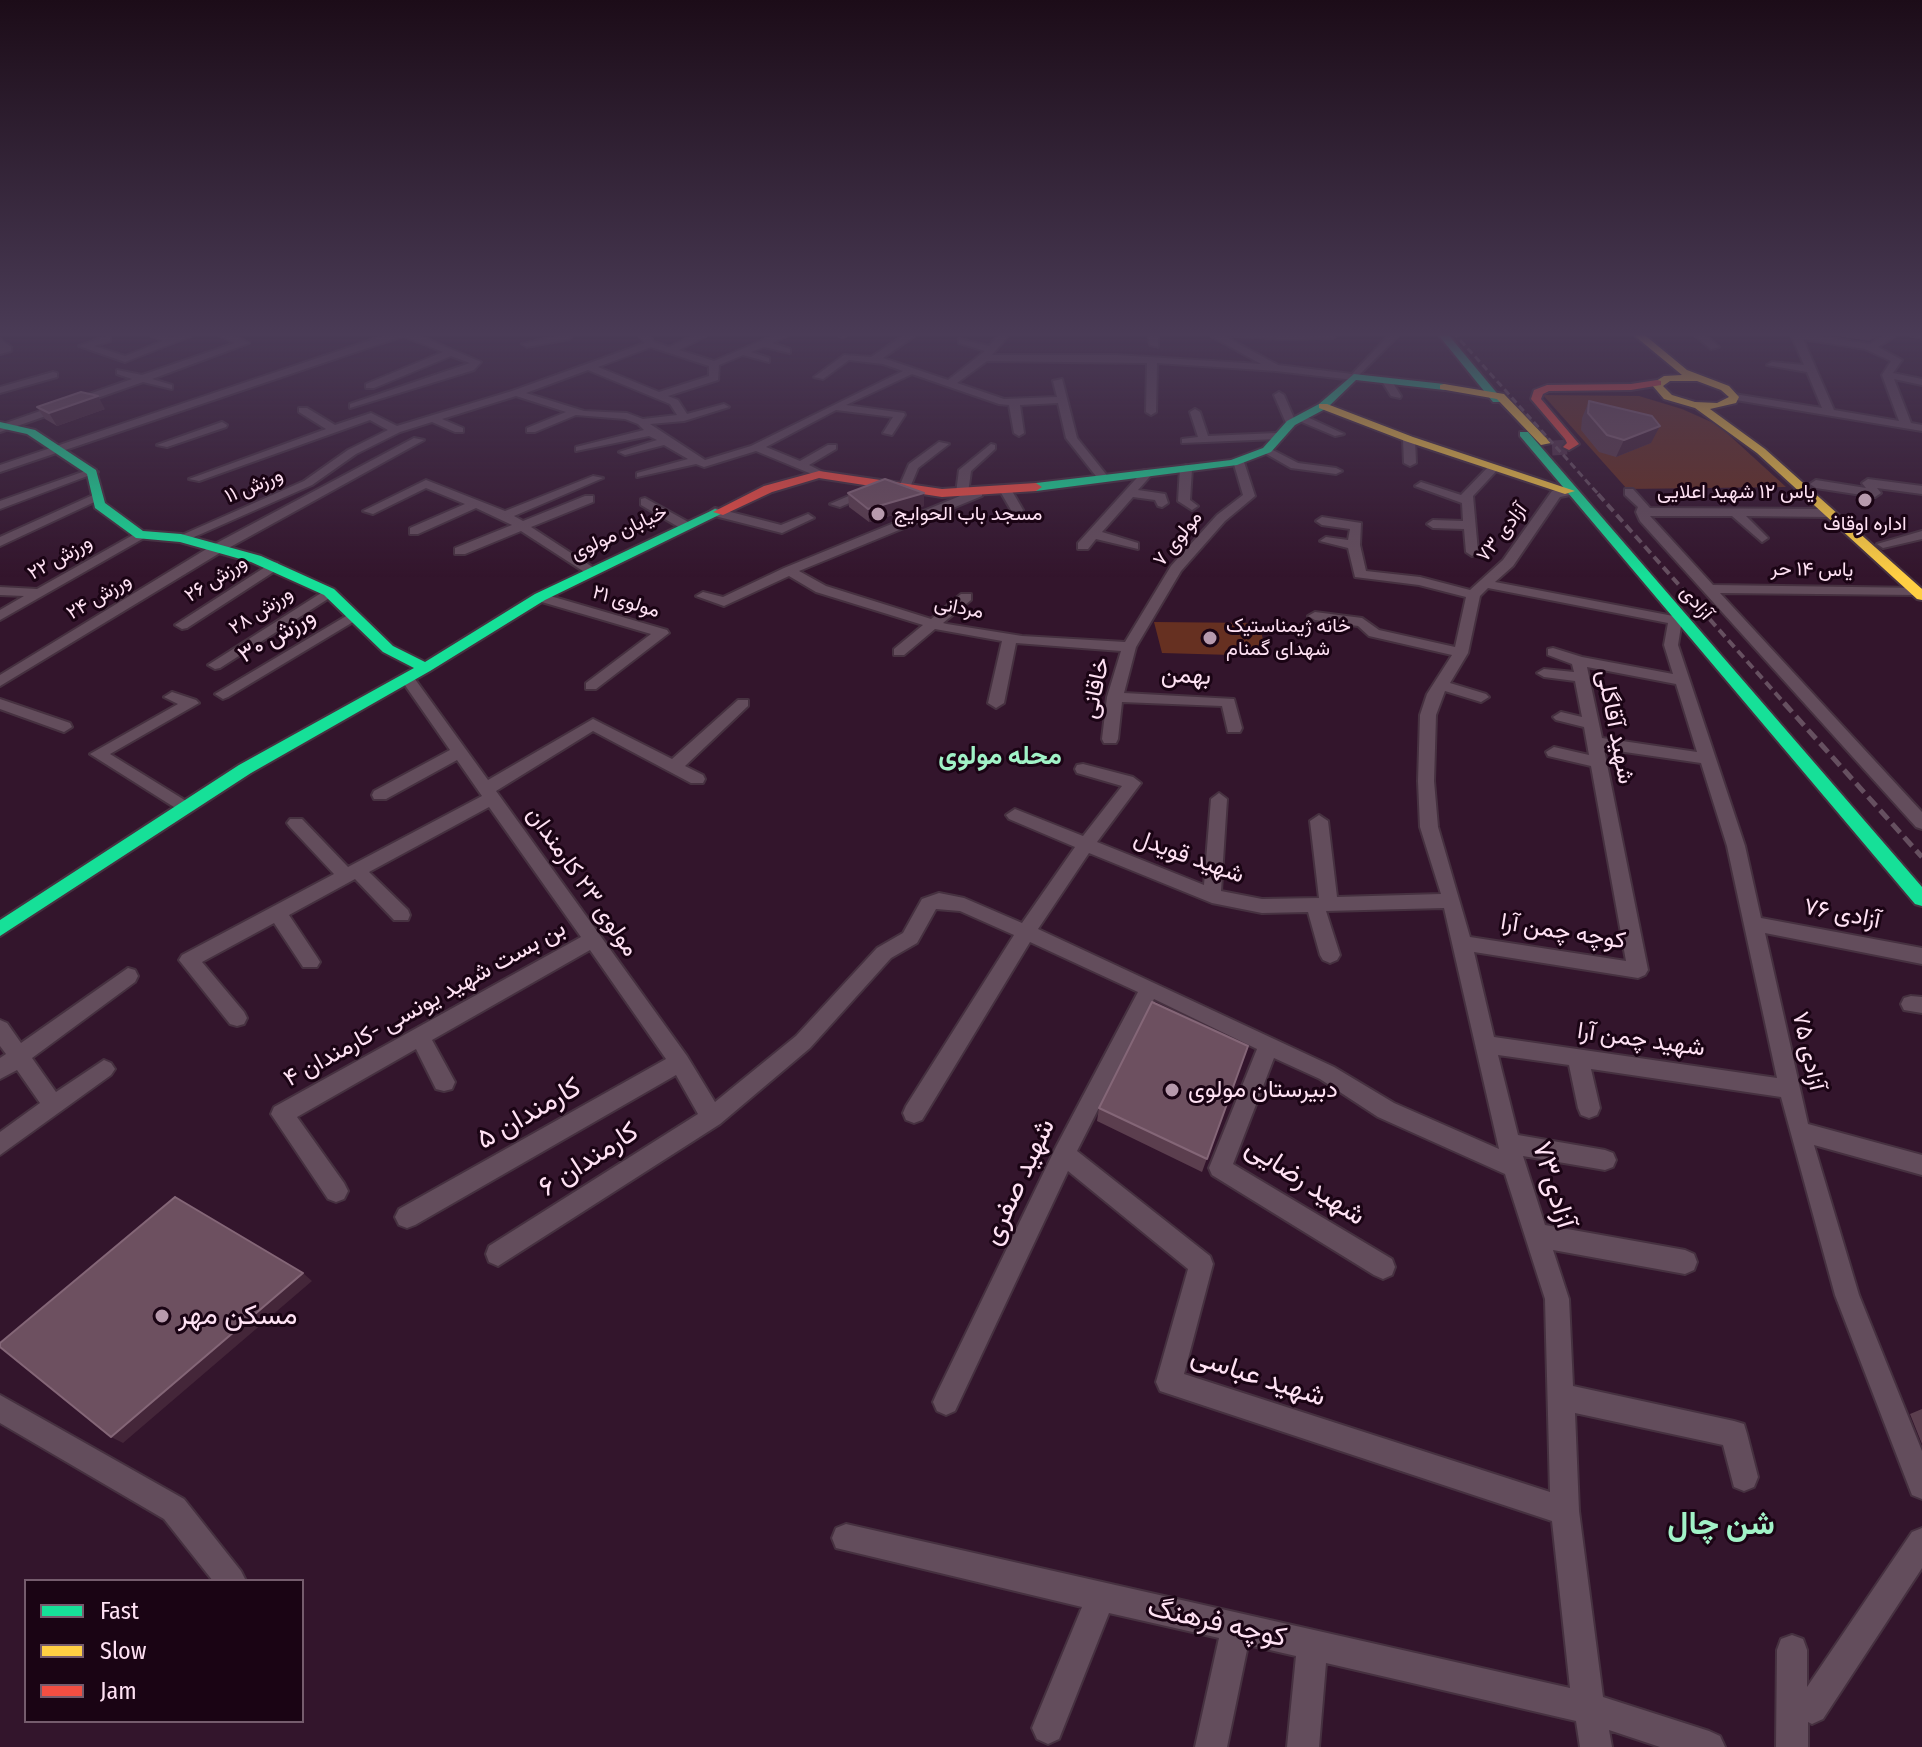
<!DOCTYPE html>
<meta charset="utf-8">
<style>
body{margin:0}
#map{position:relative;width:1922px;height:1747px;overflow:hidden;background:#33152c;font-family:"Fira Sans Condensed",sans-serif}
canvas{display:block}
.legend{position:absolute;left:24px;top:1579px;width:280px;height:144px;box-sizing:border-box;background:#1a0414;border:2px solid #755c6d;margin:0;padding:10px 14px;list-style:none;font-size:24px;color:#fee1f3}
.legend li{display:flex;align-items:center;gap:16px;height:40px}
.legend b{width:40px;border:2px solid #755c6d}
</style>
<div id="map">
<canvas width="1922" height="1747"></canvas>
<ul class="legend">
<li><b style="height:10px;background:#16e098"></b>Fast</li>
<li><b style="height:10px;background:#ffcf43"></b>Slow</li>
<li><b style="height:10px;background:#f24e42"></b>Jam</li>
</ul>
</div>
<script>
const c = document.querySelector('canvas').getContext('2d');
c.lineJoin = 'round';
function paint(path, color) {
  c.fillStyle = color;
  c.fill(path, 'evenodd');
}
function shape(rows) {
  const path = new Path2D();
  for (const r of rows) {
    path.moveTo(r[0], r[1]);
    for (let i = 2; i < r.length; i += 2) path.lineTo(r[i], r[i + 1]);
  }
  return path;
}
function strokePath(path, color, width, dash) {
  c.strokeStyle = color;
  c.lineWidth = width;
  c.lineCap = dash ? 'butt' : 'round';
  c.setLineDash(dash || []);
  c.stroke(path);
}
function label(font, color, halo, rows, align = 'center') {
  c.font = font + ' "Fira Sans Condensed",Vazirmatn,sans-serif';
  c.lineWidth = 6;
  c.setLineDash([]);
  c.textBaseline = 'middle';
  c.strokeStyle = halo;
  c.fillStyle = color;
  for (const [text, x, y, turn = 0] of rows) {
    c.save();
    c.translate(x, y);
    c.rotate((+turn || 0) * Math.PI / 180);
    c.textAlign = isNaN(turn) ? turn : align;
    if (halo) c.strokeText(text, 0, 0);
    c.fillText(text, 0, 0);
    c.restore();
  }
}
paint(shape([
 [1543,395,1639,396,1682,409,1718,425,1786,487,1627,489],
 [1154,622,1259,623,1267,656,1162,653]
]), '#663021');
strokePath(shape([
 [1552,448,1569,447]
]), '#51344a', 15, [15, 8]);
const street = shape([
 [142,332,156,332,172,338,188,332,201,332,125,362,79,346,107,336,110,337,110,341,94,346,125,356,163,341,142,332],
 [213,332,226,332,249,343,152,379,172,385,172,389,143,382,0,432,0,425,132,379,117,374,117,370,142,375,235,343,213,332],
 [395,332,411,332,481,362,474,370,350,408,350,404,470,363,451,356,374,388,366,388,366,384,443,352,403,336,0,472,0,465,395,332],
 [636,332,646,332,654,342,669,347,701,332,713,332,679,350,714,361,782,332,795,332,772,343,790,349,790,353,764,347,751,352,769,358,769,362,743,355,719,365,718,380,668,396,678,400,687,414,724,404,729,407,684,421,650,424,705,460,751,446,903,371,883,364,849,360,823,379,814,377,844,355,871,357,909,332,920,332,883,358,948,380,985,351,959,343,959,339,989,346,1001,332,1011,332,992,355,1116,355,1261,364,1204,332,1340,332,1333,338,1283,339,1222,335,1278,365,1352,374,1392,332,1402,332,1354,380,1276,371,1157,363,1156,412,1151,415,1146,412,1147,363,987,361,957,383,1004,399,1057,397,1053,381,1062,379,1077,438,1109,478,1103,482,1099,480,1066,438,1058,403,1020,405,1024,433,1019,436,1014,433,1009,405,999,404,912,374,846,405,904,413,905,415,892,435,883,433,893,417,836,410,766,447,800,461,828,445,836,445,836,449,809,465,823,472,823,476,819,477,756,451,704,467,696,464,637,477,637,473,688,459,664,445,625,455,619,452,657,440,649,436,576,451,576,447,644,430,638,424,625,419,576,415,535,432,527,432,527,428,566,412,516,396,442,419,463,428,463,432,455,432,432,422,400,432,356,454,312,485,185,541,175,538,304,481,348,450,388,430,370,420,199,481,189,479,326,429,299,412,299,408,307,408,335,425,371,413,397,426,512,391,645,343,636,332],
 [651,347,709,366,709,376,659,392,598,367,651,347],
 [588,370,670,404,677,415,643,419,627,413,584,411,526,393,588,370],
 [829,332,846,332,848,334,843,337,829,332],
 [1148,332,1158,332,1158,347,1150,345,1148,332],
 [1691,332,1702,332,1719,347,1711,349,1691,332],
 [1790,332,1870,344,1890,332,1901,332,1878,347,1902,360,1893,373,1922,379,1922,385,1894,379,1911,423,1922,425,1922,431,1730,399,1730,395,1734,394,1822,408,1807,372,1767,365,1772,362,1804,365,1790,332],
 [1803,339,1865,349,1891,361,1882,375,1899,421,1834,410,1803,339],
 [1904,332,1922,332,1922,338,1906,334,1904,332],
 [566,334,571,337,569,339,527,347,522,344,566,334],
 [0,339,11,347,11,351,0,354,0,339],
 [53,372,57,373,57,377,0,393,0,387,53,372],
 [1388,380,1393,383,1401,396,1400,398,1391,396,1383,383,1388,380],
 [1279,392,1284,395,1296,423,1295,425,1286,423,1274,395,1279,392],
 [1195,409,1200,412,1208,436,1277,433,1283,436,1277,439,1182,443,1182,439,1198,437,1190,412,1195,409],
 [1297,416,1305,416,1344,434,1335,436,1297,420,1297,416],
 [222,422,227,425,226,427,167,447,157,445,222,422],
 [1409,436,1415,439,1416,463,1410,466,1404,463,1403,439,1409,436],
 [414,438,424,440,223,551,0,686,0,675,213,545,414,438],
 [939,442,949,444,918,468,909,490,901,490,899,487,909,464,939,442],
 [991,444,995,445,995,449,971,471,968,493,978,489,982,490,982,496,799,571,826,586,931,619,961,594,971,594,971,600,943,623,947,624,1022,636,1125,642,1171,566,1217,515,1243,495,1233,461,1243,459,1255,496,1225,521,1181,571,1136,647,1124,693,1234,699,1242,728,1240,732,1228,732,1222,706,1122,702,1118,739,1116,743,1104,743,1102,739,1107,697,1121,651,1016,643,1004,703,996,708,988,703,1002,641,935,629,904,655,894,655,894,649,923,625,816,592,789,576,724,606,696,596,703,592,723,597,784,568,960,496,956,493,959,470,991,444],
 [1267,447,1298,463,1336,468,1342,471,1336,474,1291,468,1263,452,1263,448,1267,447],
 [1186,465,1192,468,1190,500,1198,506,1192,510,1178,501,1180,468,1186,465],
 [1490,465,1500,467,1473,496,1478,552,1472,556,1466,552,1464,529,1433,528,1427,524,1433,520,1463,521,1462,503,1415,486,1421,482,1461,495,1490,465],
 [88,470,98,472,0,509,0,501,88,470],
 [1144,470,1154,472,1138,490,1165,494,1168,503,1162,507,1158,506,1155,500,1133,497,1102,532,1138,543,1138,549,1096,539,1088,549,1078,549,1078,543,1144,470],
 [593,476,603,478,514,516,523,521,585,496,593,496,593,502,531,527,594,568,596,571,589,575,521,531,465,554,455,554,455,548,512,525,476,508,418,534,410,534,410,528,465,504,426,488,373,514,363,511,426,480,505,511,593,476],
 [1868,479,1922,486,1922,494,1877,488,1881,493,1875,497,1816,488,1810,484,1816,480,1866,488,1862,483,1868,479],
 [1006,487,1012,491,1023,510,1021,513,1011,510,1000,491,1006,487],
 [1571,487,1575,488,1575,494,1560,497,1513,566,1495,582,1689,619,1689,625,1681,626,1678,645,1745,846,1761,918,1922,948,1922,964,1765,933,1808,1124,1922,1155,1922,1175,1814,1145,1859,1295,1922,1451,1922,1499,1912,1495,1835,1295,1781,1097,1591,1069,1600,1108,1597,1115,1589,1118,1581,1115,1578,1108,1569,1065,1498,1055,1518,1135,1605,1150,1613,1153,1616,1160,1613,1167,1605,1170,1523,1156,1545,1225,1685,1250,1694,1254,1697,1262,1694,1270,1685,1274,1553,1250,1569,1299,1573,1386,1734,1421,1744,1424,1747,1434,1758,1477,1754,1487,1744,1491,1734,1487,1723,1445,1575,1413,1579,1511,1603,1697,1709,1731,1720,1736,1725,1747,1660,1747,1609,1730,1612,1747,1580,1747,1576,1721,1326,1663,1319,1747,1287,1747,1296,1656,1248,1645,1227,1747,1195,1747,1219,1638,1109,1613,1059,1739,1048,1744,1037,1739,1032,1728,1082,1607,836,1548,832,1538,836,1528,846,1524,1570,1688,1552,1521,1160,1391,1156,1382,1188,1269,1068,1171,955,1411,946,1415,937,1411,933,1402,937,1393,1056,1147,1138,992,1030,942,922,1120,914,1123,906,1120,903,1113,906,1106,1014,935,960,911,936,909,917,943,891,958,810,1048,720,1124,498,1266,489,1262,486,1254,489,1246,698,1114,676,1075,415,1225,407,1228,399,1225,395,1217,399,1209,666,1059,590,950,432,1040,455,1082,452,1089,444,1091,436,1089,416,1049,297,1117,344,1183,348,1191,344,1199,336,1202,328,1199,271,1114,274,1107,581,937,489,807,369,872,408,910,410,915,408,920,394,920,355,879,289,915,317,957,320,962,317,967,303,967,274,923,202,962,244,1012,247,1018,244,1024,237,1026,230,1024,179,960,182,955,334,874,290,827,287,823,290,819,302,819,348,867,482,796,457,760,386,799,374,799,372,795,374,791,450,750,400,678,407,674,412,675,488,780,593,719,672,759,738,700,748,700,748,706,685,766,703,775,705,779,703,783,691,783,593,731,496,791,687,1056,715,1102,796,1036,877,948,903,933,922,899,939,893,964,898,1022,923,1075,847,1009,819,1006,815,1015,809,1083,836,1122,786,1077,773,1075,769,1077,765,1083,764,1133,777,1141,783,1097,842,1204,885,1211,799,1219,793,1227,799,1221,891,1262,899,1319,898,1310,821,1319,815,1328,821,1337,897,1441,894,1420,827,1418,781,1420,715,1427,694,1452,655,1369,636,1358,626,1315,620,1308,616,1315,612,1362,618,1379,630,1455,647,1466,597,1419,585,1355,577,1348,548,1320,541,1326,537,1348,540,1350,529,1322,525,1316,521,1322,517,1361,523,1360,545,1366,571,1420,577,1470,590,1503,560,1552,491,1571,487],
 [1488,588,1668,623,1664,645,1673,674,1582,657,1553,648,1548,649,1548,655,1572,664,1574,672,1544,669,1537,673,1544,677,1575,681,1582,717,1561,712,1553,717,1556,720,1584,727,1589,755,1554,747,1546,752,1548,756,1591,766,1626,961,1470,937,1438,827,1434,781,1436,715,1445,691,1481,702,1489,697,1486,694,1450,683,1468,653,1480,596,1488,588],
 [1587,667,1676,684,1697,752,1602,738,1587,667],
 [1604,749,1701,763,1727,846,1777,1078,1494,1037,1474,952,1638,978,1645,975,1648,970,1604,749],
 [1089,853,1212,903,1262,913,1308,912,1320,955,1323,960,1330,963,1337,960,1340,955,1326,911,1444,908,1499,1149,1394,1103,1334,1067,1038,929,1089,853],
 [1154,999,1257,1049,1209,1168,1212,1175,1374,1275,1383,1279,1392,1275,1395,1267,1392,1259,1233,1164,1274,1058,1320,1079,1378,1117,1505,1174,1545,1299,1550,1492,1184,1374,1213,1264,1210,1256,1077,1151,1154,999],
 [865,489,875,492,840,507,830,504,865,489],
 [1625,489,1633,489,1650,508,1830,509,1836,513,1830,517,1746,516,1768,538,1762,542,1732,516,1650,516,1713,585,1922,588,1922,594,1917,595,1720,593,1922,812,1922,829,1916,827,1640,521,1636,512,1638,507,1625,495,1625,489],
 [93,495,103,498,0,546,0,537,93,495],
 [645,498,690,523,692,526,682,529,641,505,641,499,645,498],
 [715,508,781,525,808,514,814,518,782,533,711,515,709,512,715,508],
 [140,531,144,532,144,538,0,620,0,610,24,596,0,595,0,587,37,589,140,531],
 [1922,531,1922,539,1883,548,1877,544,1922,531],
 [273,562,278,563,278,569,187,628,182,629,175,625,273,562],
 [329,588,336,592,334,595,220,668,215,669,208,665,329,588],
 [540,593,667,630,669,633,596,689,586,689,586,683,651,634,535,600,533,597,540,593],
 [353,612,360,616,358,619,228,697,223,699,215,694,353,612],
 [172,692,196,700,199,703,110,754,191,804,193,808,185,814,90,754,178,704,164,697,172,692],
 [0,699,70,723,72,727,64,732,0,709,0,699],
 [128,968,135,970,138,976,135,982,32,1058,56,1092,104,1060,111,1063,115,1069,111,1075,0,1155,0,1132,40,1103,17,1070,0,1079,0,1058,6,1054,0,1046,0,1020,7,1023,21,1043,128,968],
 [1911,996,1922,997,1922,1013,1904,1010,1901,1004,1904,998,1911,996],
 [0,1395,184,1499,241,1571,246,1581,213,1581,164,1519,0,1423,0,1395],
 [1922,1528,1922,1568,1823,1719,1812,1724,1808,1722,1808,1747,1776,1747,1777,1650,1781,1639,1792,1635,1803,1639,1807,1650,1807,1687,1912,1532,1922,1528]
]);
const fast = shape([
 [1436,332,1446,332,1501,398,1501,402,1493,402,1436,332],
 [1354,374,1444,384,1449,387,1444,390,1356,380,1327,408,1295,425,1271,452,1237,465,1036,491,1030,487,1036,483,1231,460,1263,448,1287,421,1319,404,1354,374],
 [0,422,35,430,96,470,105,503,143,531,181,534,261,556,334,589,393,646,425,662,535,594,715,509,725,512,545,600,430,671,251,773,0,936,0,920,239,765,414,668,383,652,324,595,251,562,180,542,136,538,95,508,87,474,27,434,0,428,0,422],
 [1520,432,1528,432,1922,887,1922,906,1915,904,1520,436,1520,432]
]);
const slow = shape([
 [1630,332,1641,332,1687,370,1729,386,1739,397,1736,403,1710,409,1765,449,1922,589,1922,600,1917,599,1757,453,1695,408,1664,399,1652,385,1653,383,1664,376,1682,375,1630,332],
 [1670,381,1697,381,1721,390,1729,397,1717,403,1695,402,1672,395,1663,386,1670,381],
 [1444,384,1504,394,1551,443,1541,445,1497,399,1440,389,1440,385,1444,384],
 [1319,404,1327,404,1413,437,1575,491,1565,494,1405,441,1319,408,1319,404]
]);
const jam = shape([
 [1657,380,1661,381,1661,385,1631,390,1549,391,1543,394,1541,399,1579,444,1569,450,1563,447,1567,443,1565,439,1531,399,1534,390,1547,385,1631,384,1657,380],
 [819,471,942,489,1036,483,1042,487,1036,491,942,497,819,478,772,492,723,515,713,512,764,486,819,471]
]);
strokePath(street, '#463140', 4);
strokePath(fast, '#463140', 4);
strokePath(slow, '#463140', 4);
strokePath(jam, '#463140', 4);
paint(street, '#634d5c');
paint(fast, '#16e098');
paint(slow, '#ffcf43');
paint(jam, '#f24e42');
strokePath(shape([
 [1453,332,1600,496]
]), '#665060', 3, [7, 4]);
strokePath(shape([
 [1598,494,1786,705]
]), '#665060', 4, [9, 5]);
strokePath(shape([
 [1784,703,1922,857]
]), '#665060', 5, [12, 6]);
paint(shape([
 [1810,332,1885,332,1869,341],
 [1589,401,1651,443,1616,457,1599,452,1581,430,1582,418],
 [37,407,105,409,57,426,45,419],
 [848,493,924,493,924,506,869,522,849,507],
 [1248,1046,1202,1172,1097,1121,1099,1108],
 [1922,1409,1922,1444,1910,1414]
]), '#5b3e4e');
paint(shape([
 [1875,332,1885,332,1869,341],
 [98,396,105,409,57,426,49,413],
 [1660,426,1651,443,1616,457,1624,440],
 [924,493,924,506,869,522,868,509],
 [303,1273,312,1281,123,1443,111,1437]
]), '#442639');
const building = shape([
 [81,392,98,396,49,413,37,407,81,392],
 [1589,401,1652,416,1660,426,1624,440,1607,435,1588,413,1589,401],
 [885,479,924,493,868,509,848,493,885,479],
 [1152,1002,1248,1046,1207,1159,1099,1108,1152,1002],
 [175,1197,303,1273,111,1437,0,1347,0,1343,175,1197]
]);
paint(building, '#6d5060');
strokePath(building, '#846677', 2);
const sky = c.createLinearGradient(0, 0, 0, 577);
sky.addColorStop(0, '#1c0c18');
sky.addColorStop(0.58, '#4a3b56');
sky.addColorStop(1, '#4a3b5600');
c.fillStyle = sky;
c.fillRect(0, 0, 1922, 577);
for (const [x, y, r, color] of [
 [1865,500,8,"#b79aad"],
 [878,514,8,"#b79aad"],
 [1210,638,8,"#b79aad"],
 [1172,1090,8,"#b79aad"],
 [162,1316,8,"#b79aad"]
]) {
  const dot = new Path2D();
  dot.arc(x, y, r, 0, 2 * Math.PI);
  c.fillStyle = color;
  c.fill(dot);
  strokePath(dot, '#1a0414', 3);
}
label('20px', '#fee1f3', '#1a0414', [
 ["ورزش ۱۱",254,486,-23],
 ["یاس ۱۲ شهید اعلایی",1736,492],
 ["خیابان مولوی",619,533,-25],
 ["آزادی ۷۳",1502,533,-52],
 ["مولوی ۷",1178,539,-51],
 ["ورزش ۲۲",60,558,-30],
 ["یاس ۱۴ حر",1812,570,1],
 ["ورزش ۲۶",216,579,-33],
 ["ورزش ۲۴",99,597,-31],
 ["مولوی ۲۱",626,602,17],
 ["آزادی",1696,603,49],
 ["مردانی",959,608,11],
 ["ورزش ۲۸",261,611,-33]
]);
label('20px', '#fee1f3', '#1a0414', [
 ["مسجد باب الحوایج",894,514],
 ["اداره اوقاف",1865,524,"center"],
 ["خانه ژیمناستیک",1226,626],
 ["شهدای گمنام",1226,649]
], 'left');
label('24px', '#fee1f3', '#1a0414', [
 ["ورزش ۳۰",277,636,-31],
 ["بهمن",1186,676,3],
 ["خاقانی",1096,688,-78],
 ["شهید آقاگلی",1615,727,79],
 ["شهید قویدل",1189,857,20],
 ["مولوی ۲۳ کارمندان",582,882,55],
 ["آزادی ۷۶",1842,914,11],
 ["کوچه چمن آرا",1563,932,9],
 ["بن بست شهید یونسی -کارمندان ۴",425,1004,-29],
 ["شهید چمن آرا",1641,1040,8],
 ["آزادی ۷۵",1808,1051,77]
]);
label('24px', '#fee1f3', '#1a0414', [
 ["دبیرستان مولوی",1188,1090]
], 'left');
label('bold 26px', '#a1f2c7', '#1a0414', [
 ["محله مولوی",1000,757]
]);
label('28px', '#fee1f3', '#1a0414', [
 ["کارمندان ۵",529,1114,-30],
 ["کارمندان ۶",589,1160,-33],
 ["شهید صفری",1019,1182,-65],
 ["شهید رضایی",1305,1182,33],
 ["آزادی۷۳",1553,1185,73],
 ["شهید عباسی",1258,1377,18],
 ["کوچه فرهنگ",1217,1623,13]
]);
label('28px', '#fee1f3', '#1a0414', [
 ["مسکن مهر",178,1316]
], 'left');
label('bold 32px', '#a1f2c7', '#1a0414', [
 ["شن چال",1721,1525]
]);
</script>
